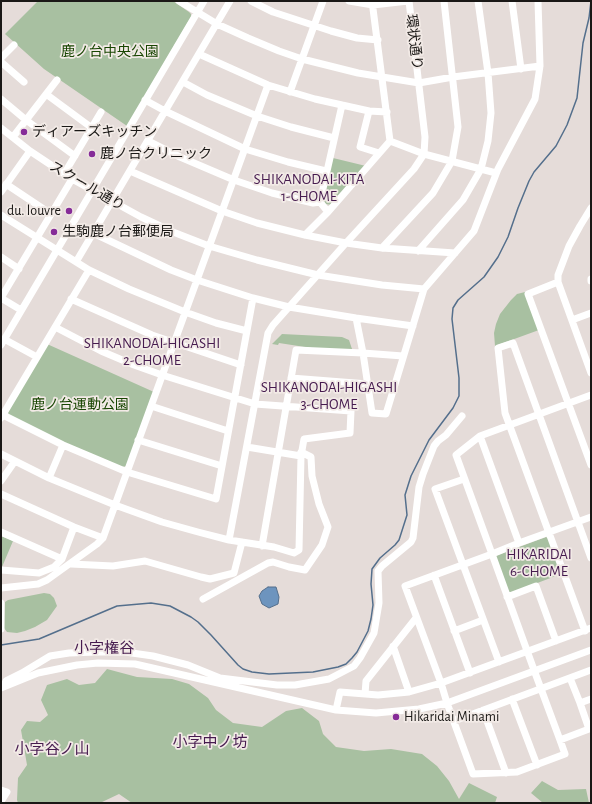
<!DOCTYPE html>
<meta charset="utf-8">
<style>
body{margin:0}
#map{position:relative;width:592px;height:804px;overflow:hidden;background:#e5dcd9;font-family:"Alegreya Sans",sans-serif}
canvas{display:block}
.frame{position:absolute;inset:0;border:2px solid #1a1816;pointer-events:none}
</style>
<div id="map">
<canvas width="592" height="804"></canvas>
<div class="frame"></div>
</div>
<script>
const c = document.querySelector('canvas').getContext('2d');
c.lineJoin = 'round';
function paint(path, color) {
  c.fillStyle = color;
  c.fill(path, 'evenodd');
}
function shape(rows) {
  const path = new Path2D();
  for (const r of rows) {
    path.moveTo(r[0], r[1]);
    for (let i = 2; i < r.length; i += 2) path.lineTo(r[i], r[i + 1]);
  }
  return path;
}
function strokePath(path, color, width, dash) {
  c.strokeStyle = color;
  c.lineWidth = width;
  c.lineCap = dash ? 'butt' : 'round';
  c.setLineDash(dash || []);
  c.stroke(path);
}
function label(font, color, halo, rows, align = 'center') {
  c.font = font + ' "Alegreya Sans","Noto Sans JP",sans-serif';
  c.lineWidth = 3.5;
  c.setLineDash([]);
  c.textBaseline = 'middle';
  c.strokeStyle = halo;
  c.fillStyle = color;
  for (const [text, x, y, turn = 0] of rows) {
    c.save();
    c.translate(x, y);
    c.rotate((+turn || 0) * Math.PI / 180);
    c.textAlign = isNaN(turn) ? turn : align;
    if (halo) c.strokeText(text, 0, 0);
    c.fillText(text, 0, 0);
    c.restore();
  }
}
paint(shape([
 [38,1,173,1,189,12,191,14,191,17,127,126,44,69,5,34],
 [333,158,366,166,333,205,325,204,322,199],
 [525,292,539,330,495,346,494,333,496,324,500,314,511,300,517,294],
 [282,334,342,337,349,340,352,349,318,349,279,343,278,345,272,344],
 [47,344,154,392,127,466,122,467,64,444,9,417,8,412],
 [1,536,13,541,2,567,1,567],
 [546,537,549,539,561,574,511,593,508,592,495,556],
 [44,593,50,594,54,598,57,606,47,620,35,627,25,631,17,633,7,632,4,628,5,602,8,600],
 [107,669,137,677,172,679,189,684,208,698,216,710,233,723,262,727,286,711,302,708,319,721,323,734,336,747,364,751,391,749,422,754,437,766,449,781,459,799,469,783,497,797,495,803,132,803,119,794,100,803,18,803,17,800,18,778,27,765,21,730,27,721,40,722,48,715,41,700,47,685,67,679,79,685,95,683],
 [542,781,558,790,586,789,589,803,543,803,531,793]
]), '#a8c0a1');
const water = shape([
 [268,587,276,587,279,597,278,604,269,608,262,604,259,596,262,591,268,587]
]);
paint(water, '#6d94be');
strokePath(water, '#546f8c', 1);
strokePath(shape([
 [1,645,39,639,117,606,151,603,170,606,191,617,198,622,211,635,238,665,243,669,252,672,269,674,313,672,338,667,346,664,352,658,357,652,368,631,371,619,373,605,371,584,372,569,380,558,395,545,399,540,407,515,405,495,411,476,429,440,453,408,459,396,459,378,452,319,453,308,458,300,484,277,498,257,508,237,518,208,529,181,534,172,556,146,567,125,577,98,583,43,589,18,591,1]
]), '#546f8c', 1.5);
strokePath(shape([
 [179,1,217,24,248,38,279,51,302,59,358,73,419,83,453,77,540,66],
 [251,1,273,12,331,31,357,38,378,40],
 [349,1,373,5,408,1],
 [512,1,521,69],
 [199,54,268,85,315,99,369,111,387,112],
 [1,58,14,45],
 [1,62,24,82],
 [183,82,207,95,257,116,291,127,334,138],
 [290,92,323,1],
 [46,94,92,128],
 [1,99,26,120,75,156],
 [145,100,165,111,245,149,288,162,326,171],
 [369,111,360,147,379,153],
 [1,128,30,151,72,179,141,217,173,232,209,246,257,260,318,275,382,285,424,289],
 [13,137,57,80],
 [148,141,180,157,234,180,272,193,313,203,320,202,328,212],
 [390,141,424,154,496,173],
 [130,171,222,211,257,223,305,235,346,243,382,248,455,253],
 [64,174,101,112],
 [6,184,51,214],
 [1,192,30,151],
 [320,202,342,105],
 [591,208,580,226,569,246,558,275,558,282,591,373],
 [1,215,89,270,129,289,185,312,216,323,247,331],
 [93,233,171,270,197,280,253,298,289,307,356,318,413,326],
 [305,235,328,212,390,141,372,1],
 [382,248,433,193,452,161,458,127,444,1],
 [418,251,463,200,481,169,488,141,491,113,488,73,478,1],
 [1,257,19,269],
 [76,262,230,1],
 [591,279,591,281],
 [558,282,528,294,591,465],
 [1,298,72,179],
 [1,298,21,310],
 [71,299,152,335,241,365],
 [356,318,363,353,372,413,386,414,424,289,474,231,498,169,535,99,540,66,538,1],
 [572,320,591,313],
 [4,339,37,357],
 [1,345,204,1],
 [291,378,368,384],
 [591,395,480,436,456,455,492,554,534,670,560,740,565,754,517,772,473,774,447,703,441,683,405,586,492,554,519,543,591,517],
 [151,406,228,431],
 [3,415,63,445,127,472,216,499,253,298],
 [1,418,89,270],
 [480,436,519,543],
 [138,440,222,466],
 [247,447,301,456],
 [1,454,49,478,115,505,162,522,198,532,229,540,274,547,294,553,299,550,301,456,304,439,350,433,351,411,255,404,162,375,134,365,101,351,55,327],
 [49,478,63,445],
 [464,479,435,489,499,662],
 [1,481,15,461],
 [1,494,74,527,103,538],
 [1,532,62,559],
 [229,540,268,333,273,325,346,243,414,169,424,154,425,137,409,1],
 [262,546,296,350,363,353,403,356],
 [71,564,113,566,145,561,201,577,210,579,234,573,242,542],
 [1,570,39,573,54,567,62,559,74,527],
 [434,575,470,673],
 [1,588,38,584,47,580,97,544,103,538,268,85],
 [507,597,536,586,556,641],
 [203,599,268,563,273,562,289,567,305,570,322,545,328,527,319,504,312,476,311,457,301,452],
 [1,603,1,629],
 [454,631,483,620],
 [585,631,505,413,498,348,513,343,591,558],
 [393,646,409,692],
 [220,678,277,685,295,685,329,679,354,666,360,658,374,633,379,603,378,571,382,566,411,542,413,538,419,487,423,474,434,446,438,441,446,435,462,416],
 [570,678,580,703],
 [4,685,6,681,22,673,50,656,69,653,97,652,125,652,153,656,188,665,220,678],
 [1,688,38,673,77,665,98,663,135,664,336,710,376,713,419,709,447,703,591,650],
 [365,694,366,681,416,618],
 [512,699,537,765],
 [336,710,340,692,378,695,409,692,441,683,591,628],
 [483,710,506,773],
 [454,721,591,670],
 [560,740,589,729,580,703,591,699],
 [1,790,7,792,2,800]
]), '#fff', 7);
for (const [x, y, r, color] of [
 [24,132,4,"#862c98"],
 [92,154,4,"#862c98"],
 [69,211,4,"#862c98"],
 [54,232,4,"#862c98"],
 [396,717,4,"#862c98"]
]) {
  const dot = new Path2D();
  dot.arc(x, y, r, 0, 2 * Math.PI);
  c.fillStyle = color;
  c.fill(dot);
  strokePath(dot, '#f2eae6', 1.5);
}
label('14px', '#1a1816', '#f2eae6', [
 ["環状通り",414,42,83],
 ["スクール通り",87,186,30]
]);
label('14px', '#184602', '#f2eae6', [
 ["鹿ノ台中央公園",110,52],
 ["鹿ノ台運動公園",80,405]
]);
label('14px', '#1a1816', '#f2eae6', [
 ["ディアーズキッチン",32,132],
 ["鹿ノ台クリニック",100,154],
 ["du. louvre",61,211,"right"],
 ["生駒鹿ノ台郵便局",62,232],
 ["Hikaridai Minami",404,717]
], 'left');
label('15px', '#461b4f', '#f2eae6', [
 ["SHIKANODAI-KITA",309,179],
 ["1-CHOME",309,196],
 ["SHIKANODAI-HIGASHI",152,343],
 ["2-CHOME",152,360],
 ["SHIKANODAI-HIGASHI",329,387],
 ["3-CHOME",329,404],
 ["HIKARIDAI",539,554],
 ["6-CHOME",539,571],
 ["小字権谷",104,648],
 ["小字中ノ坊",210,742],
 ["小字谷ノ山",52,749]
]);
</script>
